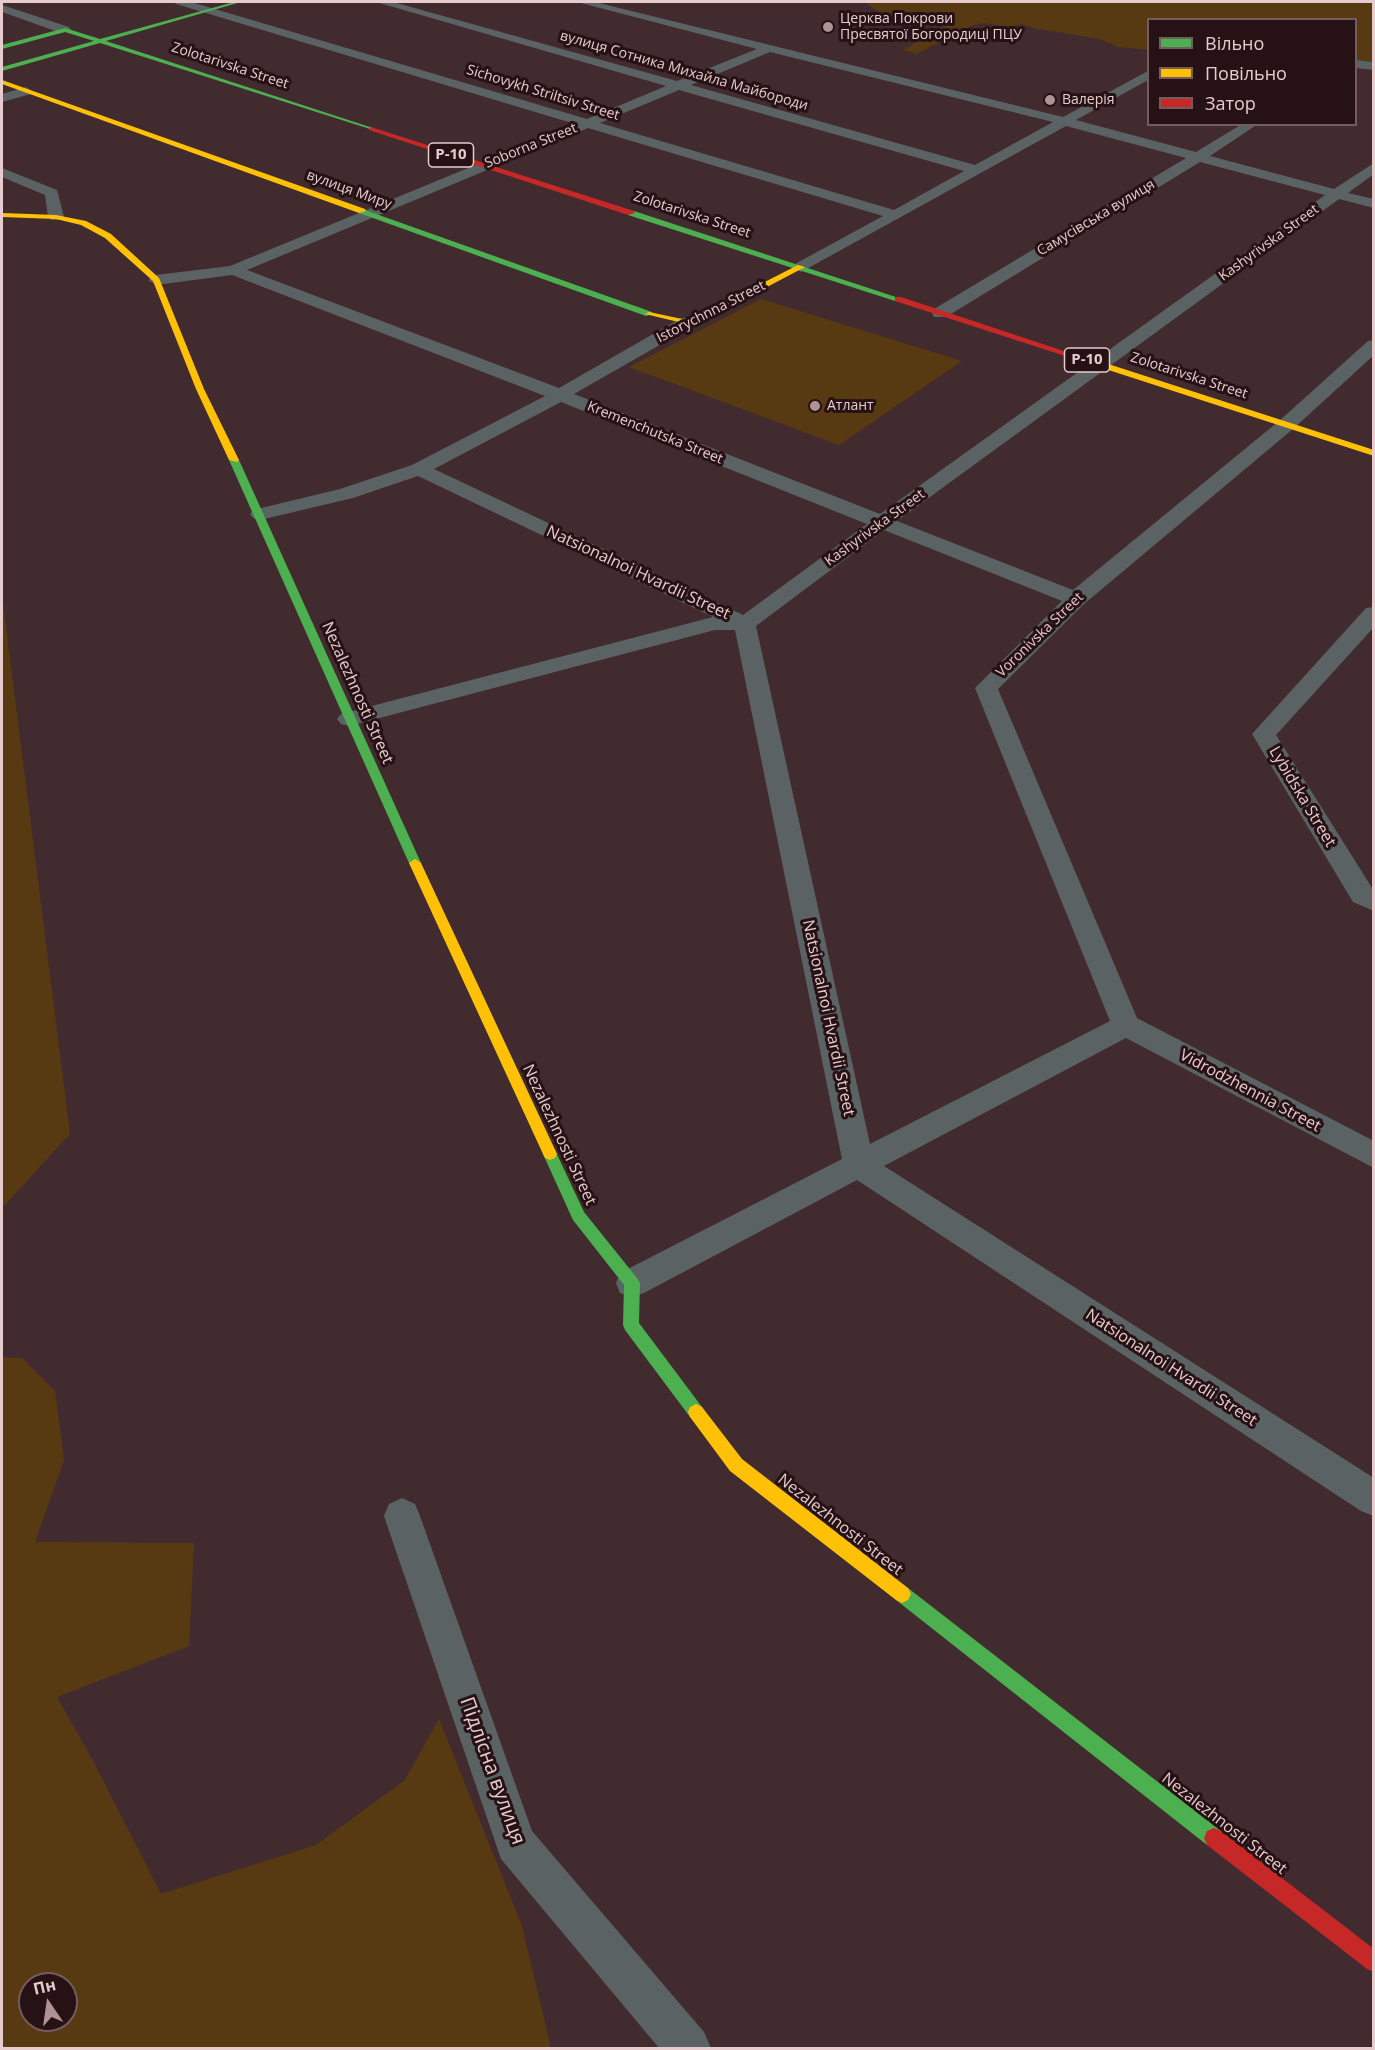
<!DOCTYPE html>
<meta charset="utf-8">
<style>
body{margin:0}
#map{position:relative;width:1375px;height:2050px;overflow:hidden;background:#422b2e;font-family:"Open Sans",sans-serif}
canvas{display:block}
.frame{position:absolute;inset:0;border:3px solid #e8cbcd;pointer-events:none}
.legend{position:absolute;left:1147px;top:18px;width:210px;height:108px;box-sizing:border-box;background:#261214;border:2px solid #745c5e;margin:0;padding:8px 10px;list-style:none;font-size:18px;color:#e8cbcd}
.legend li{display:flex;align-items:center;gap:12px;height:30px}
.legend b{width:30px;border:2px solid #745c5e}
.north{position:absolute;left:18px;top:1972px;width:60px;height:60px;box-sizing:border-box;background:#261214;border:2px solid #745c5e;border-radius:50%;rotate:347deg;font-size:16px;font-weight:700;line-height:24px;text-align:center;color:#e8cbcd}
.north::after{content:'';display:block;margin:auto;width:21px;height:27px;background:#ae9395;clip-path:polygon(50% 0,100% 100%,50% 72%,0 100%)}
</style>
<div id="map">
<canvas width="1375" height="2050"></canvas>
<div class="frame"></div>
<ul class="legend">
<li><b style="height:8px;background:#4caf50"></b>Вільно</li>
<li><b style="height:8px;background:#ffc107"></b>Повільно</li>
<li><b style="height:8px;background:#c62828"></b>Затор</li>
</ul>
<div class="north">Пн</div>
</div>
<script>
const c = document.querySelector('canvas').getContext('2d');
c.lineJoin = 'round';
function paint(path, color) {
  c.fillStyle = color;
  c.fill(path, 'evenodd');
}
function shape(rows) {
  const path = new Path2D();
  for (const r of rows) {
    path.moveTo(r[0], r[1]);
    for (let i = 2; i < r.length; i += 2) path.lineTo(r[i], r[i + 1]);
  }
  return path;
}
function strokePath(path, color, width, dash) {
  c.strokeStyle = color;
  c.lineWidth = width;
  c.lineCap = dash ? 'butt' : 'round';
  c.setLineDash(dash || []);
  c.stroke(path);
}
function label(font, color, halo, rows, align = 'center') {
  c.font = font + ' "Open Sans",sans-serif';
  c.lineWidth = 6;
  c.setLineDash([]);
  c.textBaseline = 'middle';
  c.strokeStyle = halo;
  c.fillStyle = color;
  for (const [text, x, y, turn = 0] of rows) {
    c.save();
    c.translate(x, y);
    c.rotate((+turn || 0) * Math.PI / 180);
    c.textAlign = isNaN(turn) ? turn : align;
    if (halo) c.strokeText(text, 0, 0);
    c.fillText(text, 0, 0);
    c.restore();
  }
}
paint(shape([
 [865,2,1373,2,1373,61,1356,60,1356,20,1148,20,1148,50,1118,47,1100,39,1033,28,1022,24,1011,27,984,23,973,25,916,54,903,50,947,24,925,18,913,19,882,14],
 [761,299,962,361,839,445,629,367],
 [2,595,70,1134,2,1208],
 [2,1357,22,1358,55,1391,64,1460,35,1542,194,1543,189,1646,57,1697,92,1759,161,1894,316,1845,405,1780,439,1719,522,1926,551,2048,2,2048],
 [30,1984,66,1984,66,2020,30,2020]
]), '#583a12');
paint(shape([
 [175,2,191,2,587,119,666,86,376,2,393,2,677,81,757,49,577,2,595,2,1063,117,1148,71,1148,80,1076,120,1196,152,1242,124,1258,124,1210,156,1334,189,1374,163,1374,174,1348,193,1374,199,1374,208,1339,199,897,521,1073,590,1279,421,1368,341,1374,340,1374,355,1293,429,1084,604,998,689,1137,1018,1374,1141,1374,1168,1126,1038,884,1166,1374,1478,1374,1516,1361,1511,857,1180,644,1293,632,1297,620,1293,616,1283,620,1273,842,1159,735,630,715,630,349,726,341,724,337,719,341,714,713,617,418,476,353,498,260,520,253,518,250,514,253,510,340,489,412,465,545,396,232,275,156,285,148,280,156,275,230,266,575,124,176,4,175,2],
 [770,52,1053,122,975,165,691,85,770,52],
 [679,90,964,171,894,210,600,123,679,90],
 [1066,126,1186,158,934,309,932,313,934,317,946,317,1200,162,1325,195,880,514,574,394,693,326,695,322,693,318,681,318,559,388,247,270,588,128,883,216,795,264,793,267,801,272,1066,126],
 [561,402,867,524,743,615,434,469,561,402],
 [884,530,1062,601,975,688,1110,1021,870,1144,756,626,884,530],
 [2,5,69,27,71,30,61,33,2,12,2,5],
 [1356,60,1374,62,1374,70,1356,68,1356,60],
 [26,87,32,91,31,94,2,102,2,94,26,87],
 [2,168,57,190,64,217,61,220,51,220,48,217,45,195,2,177,2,168],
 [1374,607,1374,627,1276,735,1374,891,1374,911,1353,902,1252,734,1366,608,1374,607],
 [402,1498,415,1504,420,1516,532,1831,704,2032,711,2048,659,2048,501,1859,384,1516,389,1504,402,1498]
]), '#5a6263');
paint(shape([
 [234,2,241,2,106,41,373,128,373,130,100,43,2,71,2,67,94,41,65,32,2,49,2,45,65,28,100,39,234,2],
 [362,209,652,312,653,314,646,316,359,213,358,211,362,209],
 [628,211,634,211,902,299,895,301,628,215,628,211],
 [231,458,239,460,421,863,419,866,411,866,409,863,229,460,231,458],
 [550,1148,555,1150,584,1212,637,1278,640,1283,639,1323,702,1407,704,1412,702,1417,696,1420,690,1417,625,1330,623,1325,624,1285,573,1220,543,1154,545,1150,550,1148],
 [902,1585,908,1588,1221,1831,1224,1838,1221,1845,1214,1848,1207,1845,896,1600,893,1594,896,1588,902,1585]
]), '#4caf50');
paint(shape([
 [2,80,365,209,366,211,359,213,2,84,2,80],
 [2,213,56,215,86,221,111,234,159,278,204,389,239,460,237,462,229,460,196,389,153,281,105,238,81,225,56,219,2,217,2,213],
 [798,265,805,267,706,319,687,324,645,314,649,312,687,320,700,315,798,265],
 [1093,361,1099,361,1374,450,1374,456,1093,365,1093,361],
 [415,859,421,863,557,1154,555,1158,550,1160,545,1158,543,1154,409,863,415,859],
 [696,1404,702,1407,742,1459,908,1588,911,1594,908,1600,902,1603,896,1600,730,1471,690,1417,688,1412,690,1407,696,1404]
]), '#ffc107');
paint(shape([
 [371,127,634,211,635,213,628,215,369,130,371,127],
 [895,297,901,297,1100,363,1093,365,895,301,895,297],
 [1214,1828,1221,1831,1374,1949,1374,1972,1367,1969,1207,1845,1204,1838,1207,1831,1214,1828]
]), '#c62828');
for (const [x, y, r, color] of [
 [828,27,6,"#ae9395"],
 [1050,100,6,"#ae9395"],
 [815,406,6,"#ae9395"]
]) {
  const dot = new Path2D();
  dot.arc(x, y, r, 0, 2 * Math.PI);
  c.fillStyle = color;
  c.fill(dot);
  strokePath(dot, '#261214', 2);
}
label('14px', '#e8cbcd', '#261214', [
 ["Церква Покрови",840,19],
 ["Пресвятої Богородиці ПЦУ",840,35],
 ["Валерія",1062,100],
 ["Атлант",827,406]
], 'left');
label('14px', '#e8cbcd', '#261214', [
 ["Zolotarivska Street",230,66,18],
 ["вулиця Сотника Михайла Майбороди",684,71,16],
 ["Sichovykh Striltsiv Street",543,93,17],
 ["Soborna Street",531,146,-22],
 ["вулиця Миру",349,190,20],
 ["Zolotarivska Street",692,215,18],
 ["Самусівська вулиця",1096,218,-31],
 ["Kashyrivska Street",1269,243,-36],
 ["Istorychnna Street",711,312,-27],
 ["Zolotarivska Street",1189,376,18],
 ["Kremenchutska Street",655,433,22],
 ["Kashyrivska Street",875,528,-36],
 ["Voronivska Street",1040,635,-44]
]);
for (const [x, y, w] of [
 [451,155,45],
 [1087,360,45]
]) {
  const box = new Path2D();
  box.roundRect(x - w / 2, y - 12, w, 24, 4.5);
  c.fillStyle = '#261214';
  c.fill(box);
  strokePath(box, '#e8cbcd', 1.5);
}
label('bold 15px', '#e8cbcd', null, [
 ["Р-10",451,155],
 ["Р-10",1087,360]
]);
label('16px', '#e8cbcd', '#261214', [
 ["Natsionalnoi Hvardii Street",638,573,25],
 ["Nezalezhnosti Street",357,693,66],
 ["Lybidska Street",1302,797,59],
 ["Natsionalnoi Hvardii Street",828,1018,78],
 ["Vidrodzhennia Street",1250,1091,28],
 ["Nezalezhnosti Street",559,1135,65],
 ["Natsionalnoi Hvardii Street",1171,1368,33],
 ["Nezalezhnosti Street",840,1525,38],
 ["Nezalezhnosti Street",1224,1824,38]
]);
label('20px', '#e8cbcd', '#261214', [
 ["Підлісна вулиця",492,1771,70]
]);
</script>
